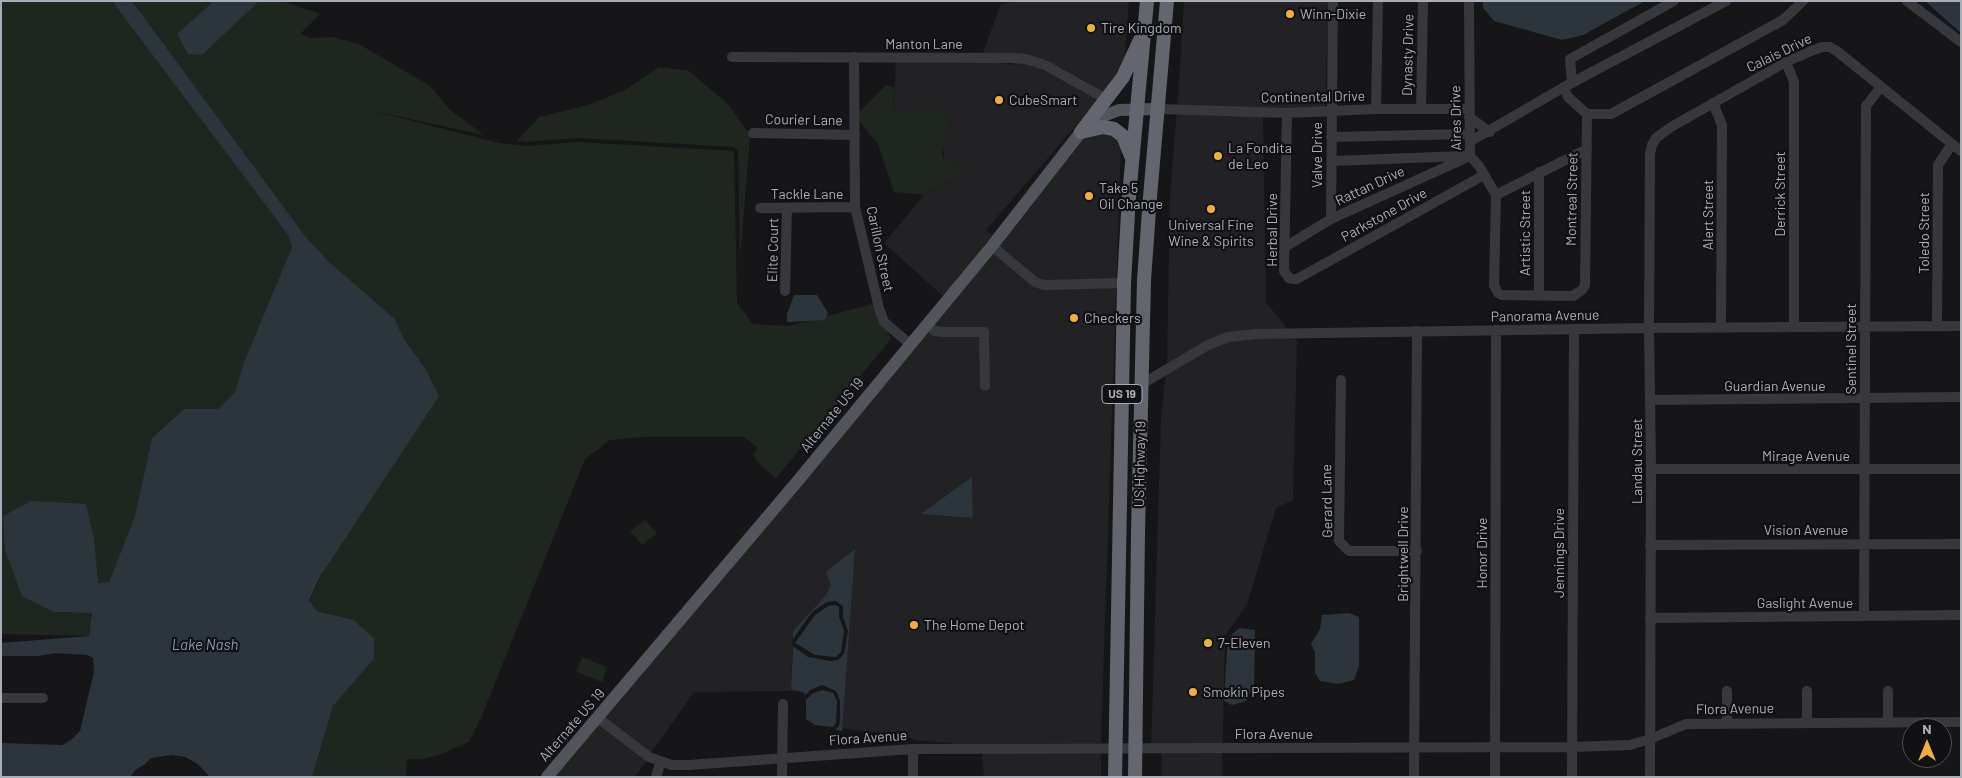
<!DOCTYPE html>
<style>
body{margin:0}
#map{position:relative;width:1962px;height:778px;overflow:hidden;background:#161618;font-family:Barlow,sans-serif}
canvas{display:block}
.frame{position:absolute;inset:0;border:2px solid #a8adb8;pointer-events:none}
.north{position:absolute;left:1902px;top:718px;width:50px;height:50px;box-sizing:border-box;background:#111113;border:1px solid #4d4f55;border-radius:50%;rotate:0deg;font-size:14px;font-weight:700;line-height:20px;text-align:center;color:#a8adb8}
.north::after{content:'';display:block;margin:auto;width:18px;height:22px;background:#f2b134;clip-path:polygon(50% 0,100% 100%,50% 72%,0 100%)}
</style>
<div id="map">
<canvas width="1962" height="778"></canvas>
<div class="frame"></div>
<div class="north">N</div>
</div>
<script>
const c = document.querySelector('canvas').getContext('2d');
c.lineJoin = 'round';
function paint(path, color) {
  c.fillStyle = color;
  c.fill(path, 'evenodd');
}
function shape(rows) {
  const path = new Path2D();
  for (const r of rows) {
    path.moveTo(r[0], r[1]);
    for (let i = 2; i < r.length; i += 2) path.lineTo(r[i], r[i + 1]);
  }
  return path;
}
function strokePath(path, color, width, dash) {
  c.strokeStyle = color;
  c.lineWidth = width;
  c.lineCap = dash ? 'butt' : 'round';
  c.setLineDash(dash || []);
  c.stroke(path);
}
function label(font, color, halo, rows, align = 'center') {
  c.font = font + ' Barlow,sans-serif';
  c.lineWidth = 4.5;
  c.setLineDash([]);
  c.textBaseline = 'middle';
  c.strokeStyle = halo;
  c.fillStyle = color;
  for (const [text, x, y, turn = 0] of rows) {
    c.save();
    c.translate(x, y);
    c.rotate((+turn || 0) * Math.PI / 180);
    c.textAlign = isNaN(turn) ? turn : align;
    if (halo) c.strokeText(text, 0, 0);
    c.fillText(text, 0, 0);
    c.restore();
  }
}
paint(shape([
 [1017,1,1129,1,1124,67,944,297,884,243,924,195,963,174,944,160,943,146,950,125,939,110,893,112,896,62,982,58,1026,68,982,55,1001,4],
 [1090,109,992,235,986,230],
 [1184,1,1328,1,1325,117,1263,117,1266,302,1297,341,1293,500,1276,508,1247,604,1225,636,1222,777,1162,777,1161,752,1151,752,1161,417,1167,363,1170,196,1179,82],
 [1103,131,1114,135,1121,141,1101,743,962,744,913,740,913,738,842,728,854,549,826,595,793,631,791,688,797,691,694,692,651,753,604,717,1083,136],
 [972,477,973,518,922,514],
 [599,723,647,760,635,777,553,777],
 [1101,751,1101,777,984,777,982,752]
]), '#222225');
paint(shape([
 [1,1,112,1,288,235,292,247,244,362,235,392,218,409,184,409,152,438,135,516,109,582,98,584,86,504,63,504,54,612,92,613,89,636,1,634],
 [132,1,283,1,320,14,300,34,311,38,332,37,359,44,430,86,449,109,484,135,373,111,499,143,526,146,578,142,734,151,737,303,753,324,788,326,873,304,891,339,776,478,762,467,753,455,758,448,744,437,643,437,610,440,585,459,481,718,469,742,442,754,423,759,407,759,406,777,312,777,333,706,374,659,331,614,317,611,309,601,425,368,404,339,394,318,329,262,305,236],
 [659,67,689,71,727,103,750,135,740,261,738,151,734,147,578,138,526,142,517,141,539,117,588,105,625,90],
 [886,85,894,88,893,112,939,110,948,114,950,125,943,146,942,155,944,160,959,165,963,174,924,195,894,192,878,144,855,116],
 [645,520,657,533,642,545,630,531],
 [582,657,607,667,602,682,576,672]
]), '#1e261f');
paint(shape([
 [112,1,132,1,305,236,329,262,394,318,404,339,425,368,439,396,321,575,309,600,317,611,353,620,374,638,374,659,333,706,312,777,210,777,198,764,185,757,172,755,151,758,144,765,135,770,130,777,1,777,1,743,62,745,71,740,80,731,94,672,93,658,87,655,55,653,39,656,1,656,1,643,89,636,92,613,54,612,22,596,5,550,3,516,31,501,86,504,94,539,98,583,109,582,135,516,152,438,184,409,218,409,235,392,244,362,292,247,288,235],
 [214,1,259,1,202,55,188,54,177,34],
 [1483,1,1645,1,1583,35,1562,40,1494,21,1483,8],
 [1925,1,1961,1,1961,33],
 [794,295,817,295,828,313,825,320,787,322,787,314],
 [972,477,973,518,921,514],
 [855,549,842,731,835,730,839,726,840,717,840,701,836,691,822,685,812,689,804,696,805,693,791,689,793,646,808,657,830,661,838,660,844,654,848,631,843,617,843,606,836,601,827,602,812,612,793,639,793,631,826,595,831,586,826,572],
 [835,605,839,607,839,617,844,631,841,652,836,657,815,655,795,643,815,615,828,606],
 [1349,613,1359,617,1359,666,1354,680,1338,684,1320,681,1315,673,1315,652,1311,644,1320,629,1322,615],
 [1240,628,1255,630,1254,689,1246,701,1232,705,1224,701,1227,650,1230,636],
 [823,690,833,693,837,701,836,723,833,727,815,725,806,719,806,700,813,693]
]), '#2c353c');
strokePath(shape([
 [1469,1,1470,156,1479,166,1496,195,1494,285,1498,293,1502,295,1573,296,1582,290,1585,285,1587,114],
 [1907,1,1961,42],
 [732,57,1013,58,1026,59,1045,65,1106,99],
 [854,57,855,207,879,308,884,322,910,344],
 [1786,62,1794,82,1794,327],
 [1572,83,1570,59,1674,1],
 [1564,87,1568,97,1587,114,1611,114,1783,20,1803,1],
 [1713,103,1722,125,1721,328],
 [1158,109,1287,113,1376,109,1469,109],
 [1376,109,1378,1],
 [1421,109,1423,1],
 [1287,113,1284,271,1289,278,1293,279,1297,279,1484,175],
 [1469,117,1490,132],
 [753,133,855,135],
 [1331,137,1469,134],
 [1471,141,1564,87,1726,1],
 [1332,161,1464,156],
 [1496,195,1587,149],
 [760,208,855,207],
 [1331,219,1333,1],
 [992,246,1035,282,1044,285,1124,283],
 [1285,247,1331,219,1470,156],
 [785,291,787,208],
 [1539,294,1539,172],
 [927,324,935,331,943,332,984,332,985,386],
 [1937,326,1938,165,1952,144],
 [1341,380,1339,541,1349,551,1417,551],
 [1142,384,1208,345,1228,337,1256,334,1649,328,1961,326],
 [1650,400,1961,397],
 [1651,469,1961,469],
 [1650,545,1961,544],
 [1864,616,1866,106,1881,87],
 [1650,618,1961,615],
 [1807,691,1807,722],
 [1888,691,1888,723],
 [1,698,43,698],
 [598,718,649,757,672,765,689,765,913,749,1572,747,1630,745,1650,739,1686,724,1961,722],
 [1727,722,1727,691],
 [656,777,661,761],
 [782,777,783,704],
 [913,777,913,749],
 [1414,777,1417,331],
 [1495,777,1496,330],
 [1572,777,1574,329],
 [1650,777,1651,469,1649,328,1650,154,1652,145,1656,138,1671,127,1786,62,1811,51,1822,47,1830,47,1838,52,1961,151]
]), '#37383d', 10);
strokePath(shape([
 [547,777,796,483,992,246,1081,132,1101,117,1119,110,1158,109]
]), '#53555c', 12);
strokePath(shape([
 [1081,132,1123,77,1140,40],
 [1081,132,1103,127,1114,129,1123,136,1131,156],
 [1115,777,1124,283,1129,196,1147,1],
 [1135,777,1138,533,1144,280,1150,197,1167,1]
]), '#63666e', 14);
for (const [x, y, r, color] of [
 [1290,14,5,"#f2b134"],
 [1091,28,5,"#f2b134"],
 [999,100,5,"#f2b134"],
 [1218,156,5,"#f2b134"],
 [1089,196,5,"#f2b134"],
 [1211,209,5,"#f2b134"],
 [1074,318,5,"#f2b134"],
 [914,625,5,"#f2b134"],
 [1208,643,5,"#f2b134"],
 [1193,692,5,"#f2b134"]
]) {
  const dot = new Path2D();
  dot.arc(x, y, r, 0, 2 * Math.PI);
  c.fillStyle = color;
  c.fill(dot);
  strokePath(dot, '#111113', 2);
}
for (const [x, y, w] of [
 [1122,394,40]
]) {
  const box = new Path2D();
  box.roundRect(x - w / 2, y - 9.5, w, 19, 4);
  c.fillStyle = '#111113';
  c.fill(box);
  strokePath(box, '#a8adb8', 1);
}
label('bold 12px', '#a8adb8', null, [
 ["US 19",1122,394]
]);
label('14px', '#a8adb8', '#111113', [
 ["Winn-Dixie",1300,14],
 ["Tire Kingdom",1101,28],
 ["CubeSmart",1009,100],
 ["La Fondita",1228,148],
 ["de Leo",1228,164],
 ["Take 5",1099,188],
 ["Oil Change",1099,204],
 ["Universal Fine",1211,225,"center"],
 ["Wine & Spirits",1211,241,"center"],
 ["Checkers",1084,318],
 ["The Home Depot",924,625],
 ["7-Eleven",1218,643],
 ["Smokin Pipes",1203,692]
], 'left');
label('14px', '#a8adb8', '#111113', [
 ["Manton Lane",924,44],
 ["Calais Drive",1779,53,-26],
 ["Dynasty Drive",1408,55,-89],
 ["Continental Drive",1313,97,-1],
 ["Aires Drive",1456,118,-91],
 ["Courier Lane",804,120,1],
 ["Valve Drive",1317,155,-90],
 ["Rattan Drive",1370,186,-25],
 ["Tackle Lane",807,194],
 ["Derrick Street",1780,194,-90],
 ["Montreal Street",1572,199,-89],
 ["Parkstone Drive",1384,215,-29],
 ["Alert Street",1708,215,-90],
 ["Herbal Drive",1272,230,-90],
 ["Artistic Street",1525,233,-90],
 ["Toledo Street",1924,233,-90],
 ["Carillon Street",880,249,78],
 ["Elite Court",773,250,-89],
 ["Panorama Avenue",1545,316,-1],
 ["Sentinel Street",1851,349,-90],
 ["Guardian Avenue",1775,386],
 ["Alternate US 19",832,415,-51],
 ["Mirage Avenue",1806,456],
 ["Landau Street",1637,461,-90],
 ["US Highway 19",1140,464,-89],
 ["Gerard Lane",1327,501,-91],
 ["Vision Avenue",1806,530],
 ["Honor Drive",1482,553,-90],
 ["Jennings Drive",1559,553,-90],
 ["Brightwell Drive",1403,554,-90],
 ["Gaslight Avenue",1805,603],
 ["Flora Avenue",1735,709,-1],
 ["Alternate US 19",572,725,-49],
 ["Flora Avenue",1274,734],
 ["Flora Avenue",868,738,-4]
]);
label('italic 15px', '#7f9bb3', '#111113', [
 ["Lake Nash",205,645]
]);
</script>
